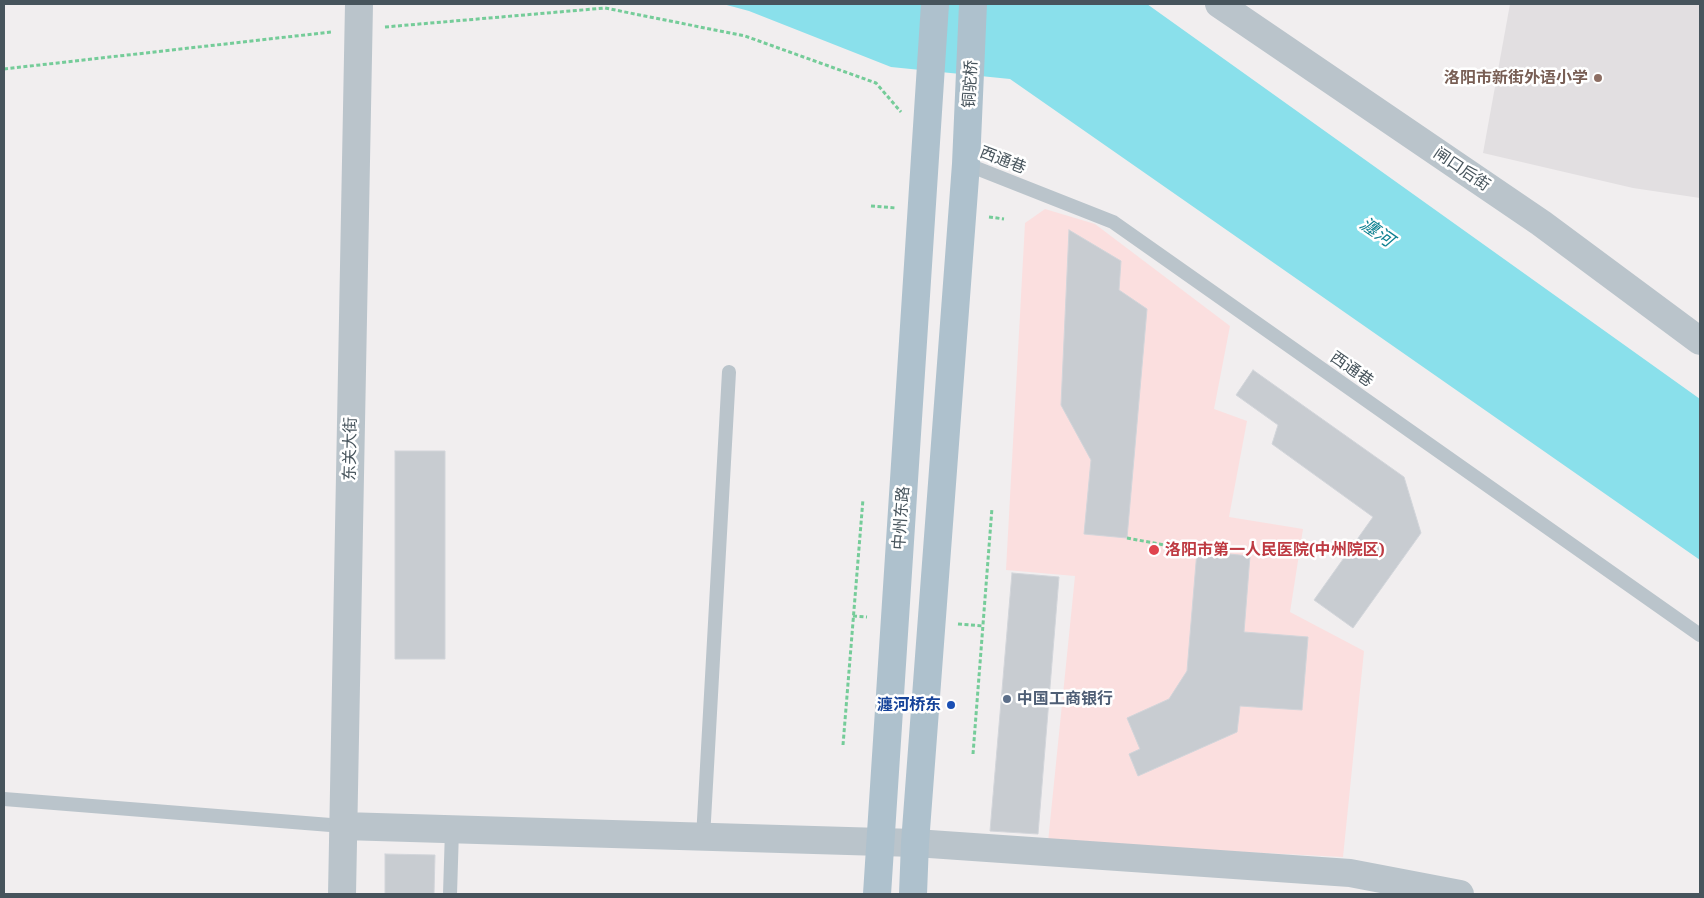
<!DOCTYPE html>
<meta charset="utf-8">
<style>
body{margin:0}
#map{position:relative;width:1704px;height:898px;overflow:hidden;background:#f1eeef;font-family:"Exo 2",sans-serif}
canvas{display:block}
.frame{position:absolute;inset:0;border:5px solid #47545c;pointer-events:none}
</style>
<div id="map">
<canvas width="1704" height="898"></canvas>
<div class="frame"></div>
</div>
<script>
const c = document.querySelector('canvas').getContext('2d');
c.lineJoin = 'round';
function paint(path, color) {
  c.fillStyle = color;
  c.fill(path, 'evenodd');
}
function shape(rows) {
  const path = new Path2D();
  for (const r of rows) {
    path.moveTo(r[0], r[1]);
    for (let i = 2; i < r.length; i += 2) path.lineTo(r[i], r[i + 1]);
  }
  return path;
}
function strokePath(path, color, width, dash) {
  c.strokeStyle = color;
  c.lineWidth = width;
  c.lineCap = dash ? 'butt' : 'round';
  c.setLineDash(dash || []);
  c.stroke(path);
}
function label(font, color, halo, rows, align = 'center') {
  c.font = font + ' "Exo 2","Noto Sans SC",sans-serif';
  c.lineWidth = 5;
  c.setLineDash([]);
  c.textBaseline = 'middle';
  c.strokeStyle = halo;
  c.fillStyle = color;
  for (const [text, x, y, turn = 0] of rows) {
    c.save();
    c.translate(x, y);
    c.rotate((+turn || 0) * Math.PI / 180);
    c.textAlign = isNaN(turn) ? turn : align;
    if (halo) c.strokeText(text, 0, 0);
    c.fillText(text, 0, 0);
    c.restore();
  }
}
paint(shape([
 [1510,4,1700,4,1700,198,1633,188,1483,153]
]), '#e2dfe1');
paint(shape([
 [1045,209,1095,224,1230,326,1214,409,1247,421,1229,517,1303,529,1290,612,1364,651,1343,857,1048,842,1075,576,1006,570,1025,223]
]), '#fbdfdf');
paint(shape([
 [723,4,1147,4,1700,399,1700,560,1010,79,891,67,749,11]
]), '#8ae0eb');
const building = shape([
 [1069,230,1121,261,1119,290,1147,309,1127,538,1084,534,1091,460,1061,405,1069,230],
 [1253,370,1404,477,1421,533,1353,628,1314,600,1373,517,1272,444,1278,425,1236,395,1253,370],
 [395,451,445,451,445,659,395,659,395,451],
 [1197,551,1250,556,1244,632,1308,637,1302,710,1240,706,1237,732,1138,776,1129,754,1140,749,1127,718,1169,699,1187,671,1197,551],
 [1012,573,1059,577,1038,834,990,831,1012,573],
 [385,854,435,855,434,894,385,894,385,854]
]);
paint(building, '#c8ccd1');
strokePath(building, '#d2d5da', 1);
strokePath(shape([
 [385,27,605,8,745,36,876,83,901,112],
 [4,69,331,32],
 [871,206,896,208],
 [989,217,1004,219],
 [1127,538,1197,551],
 [853,616,867,617],
 [958,624,983,626],
 [843,745,863,499],
 [973,754,992,508]
]), '#75cc99', 3, [4, 2.5]);
strokePath(shape([
 [966,164,1113,222,1700,635],
 [4,799,343,826],
 [703,838,729,372],
 [450,894,452,830]
]), '#bac4cb', 14);
strokePath(shape([
 [1219,4,1541,223,1700,341],
 [343,826,915,843,1350,873,1460,894],
 [342,894,359,4]
]), '#bac4cb', 28);
strokePath(shape([
 [877,894,935,4],
 [913,894,915,843,966,164,973,4]
]), '#aec1cd', 28);
for (const [x, y, r, color] of [
 [1598,78,5,"#8d6e63"],
 [1154,550,6,"#e0444e"],
 [1007,699,5,"#5c6f8a"],
 [951,705,5,"#1a4fb4"]
]) {
  const dot = new Path2D();
  dot.arc(x, y, r, 0, 2 * Math.PI);
  c.fillStyle = color;
  c.fill(dot);
  strokePath(dot, '#fff', 2);
}
label('bold 16px', '#785e54', '#fff', [
 ["洛阳市新街外语小学",1588,78]
], 'right');
label('16px', '#47545c', '#fff', [
 ["铜驼桥",970,84,-87],
 ["西通巷",1003,160,21],
 ["闸口后街",1462,169,34],
 ["西通巷",1352,369,35],
 ["东关大街",350,449,-89],
 ["中州东路",901,518,-86]
]);
label('bold 16px', '#be3a42', '#fff', [
 ["洛阳市第一人民医院(中州院区)",1165,550]
], 'left');
label('bold 16px', '#4e5e75', '#fff', [
 ["中国工商银行",1017,699]
], 'left');
label('bold 16px', '#164399', '#fff', [
 ["瀍河桥东",941,705]
], 'right');
label('italic 18px', '#0e8191', '#fff', [
 ["瀍河",1377,232,35]
]);
</script>
